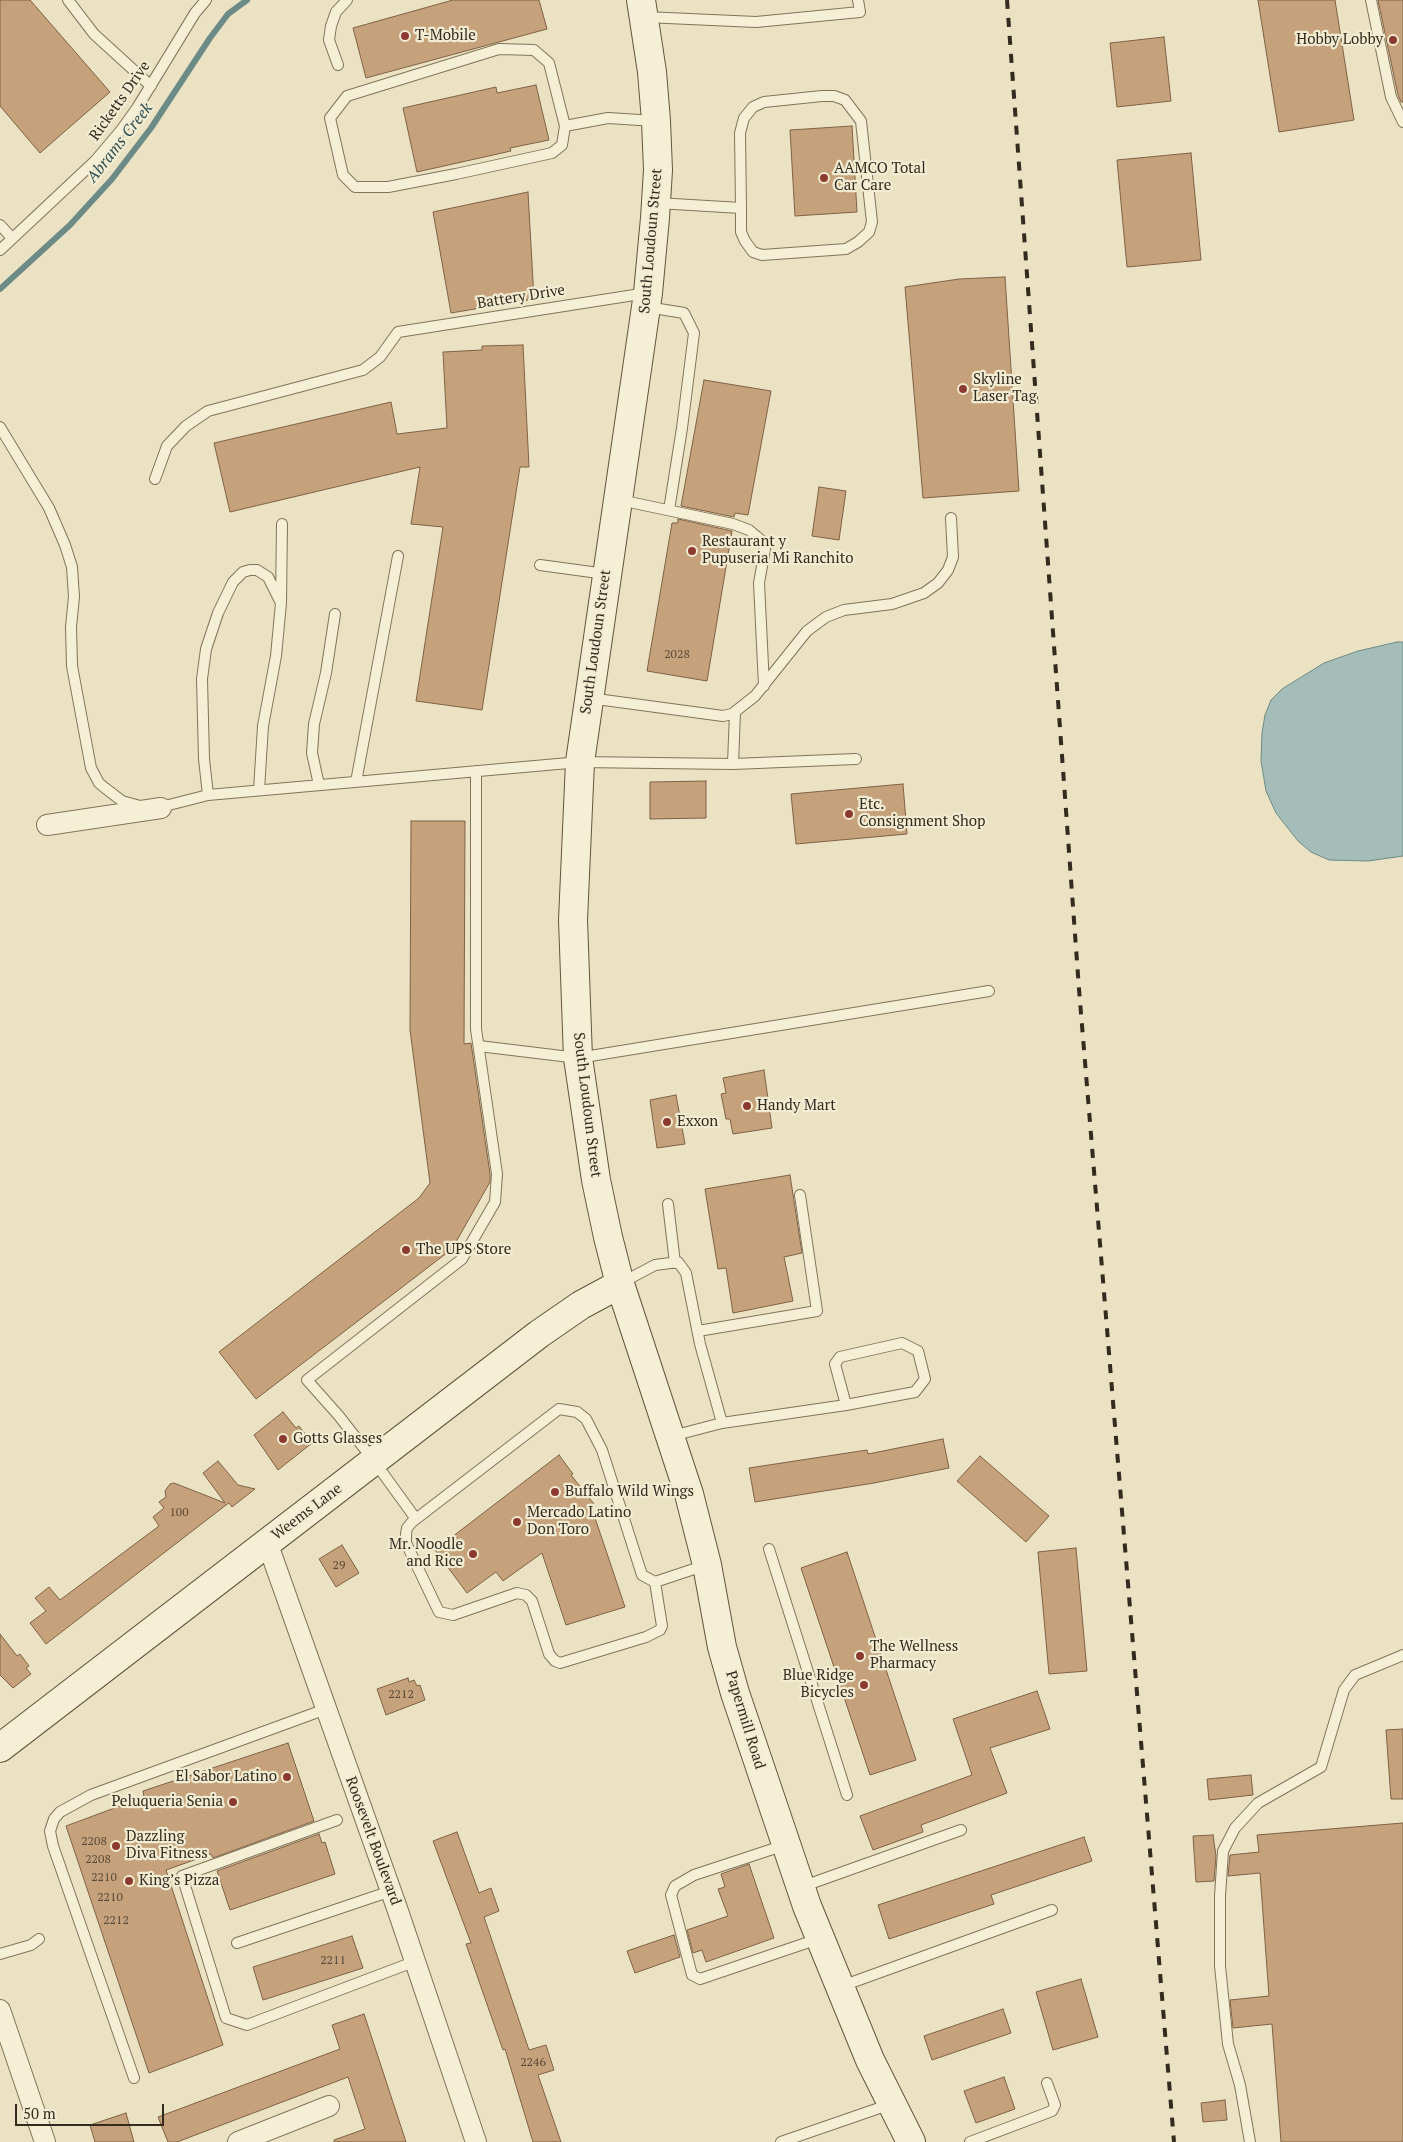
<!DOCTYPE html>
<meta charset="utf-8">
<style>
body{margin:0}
#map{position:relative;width:1403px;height:2142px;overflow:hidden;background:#eae2c3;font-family:"PT Serif",serif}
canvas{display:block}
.scale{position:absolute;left:15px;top:2104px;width:149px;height:22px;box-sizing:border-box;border:2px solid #332b1e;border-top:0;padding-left:6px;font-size:15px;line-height:18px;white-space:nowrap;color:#332b1e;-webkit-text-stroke:4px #f2ecd2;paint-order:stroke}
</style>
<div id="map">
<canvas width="1403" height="2142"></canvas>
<div class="scale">50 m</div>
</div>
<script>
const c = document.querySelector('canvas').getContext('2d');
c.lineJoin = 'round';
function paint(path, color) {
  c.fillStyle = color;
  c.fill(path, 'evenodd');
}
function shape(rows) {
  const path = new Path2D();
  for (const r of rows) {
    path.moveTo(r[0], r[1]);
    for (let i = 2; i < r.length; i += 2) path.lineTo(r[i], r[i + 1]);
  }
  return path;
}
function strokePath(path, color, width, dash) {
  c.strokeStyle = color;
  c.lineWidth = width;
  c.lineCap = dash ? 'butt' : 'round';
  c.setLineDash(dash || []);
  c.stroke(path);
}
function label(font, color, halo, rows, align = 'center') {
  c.font = font + ' "PT Serif",serif';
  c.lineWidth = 4.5;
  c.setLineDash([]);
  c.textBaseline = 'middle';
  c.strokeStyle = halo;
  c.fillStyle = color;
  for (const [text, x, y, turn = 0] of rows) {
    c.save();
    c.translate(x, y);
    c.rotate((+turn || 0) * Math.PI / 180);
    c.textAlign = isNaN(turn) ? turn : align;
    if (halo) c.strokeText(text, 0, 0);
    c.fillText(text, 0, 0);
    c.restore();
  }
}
const water = shape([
 [1397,642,1403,642,1403,856,1368,861,1329,860,1311,852,1298,841,1276,813,1266,791,1261,761,1262,733,1265,715,1271,700,1282,689,1324,663,1358,651,1397,642]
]);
paint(water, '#a4bdb8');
strokePath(water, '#6c8a86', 1);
strokePath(shape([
 [0,289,70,225,112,179,151,128,210,38,228,14,247,0]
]), '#6c8a86', 6);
const building = shape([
 [0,0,30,0,110,92,40,153,0,106,0,0],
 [453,0,539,0,547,29,366,78,353,28,453,0],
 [1258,0,1335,0,1354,120,1279,132,1258,0],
 [1378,0,1403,0,1403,102,1401,102,1398,95,1378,0],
 [1164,37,1171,101,1117,107,1110,43,1164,37],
 [536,85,549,140,510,148,511,151,417,172,403,108,496,87,497,93,536,85],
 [852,126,857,212,795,216,790,130,852,126],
 [1191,153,1201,260,1127,267,1117,160,1191,153],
 [528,192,534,299,451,313,433,212,528,192],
 [1005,277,1019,491,923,498,905,287,959,279,1005,277],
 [523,345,529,467,520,467,482,710,416,701,443,527,411,524,420,467,230,512,214,443,391,402,397,434,447,428,443,352,482,350,482,346,523,345],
 [704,380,771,391,748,515,735,513,734,517,681,506,704,380],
 [819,487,846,491,839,540,812,536,819,487],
 [678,519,732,531,707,681,647,671,672,523,678,523,678,519],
 [706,781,706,818,650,819,650,782,706,781],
 [903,784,907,834,796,844,791,794,903,784],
 [411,821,465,821,464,1044,471,1043,490,1174,490,1182,452,1249,256,1399,219,1352,419,1198,430,1183,410,1030,411,821],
 [764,1070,772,1128,733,1134,730,1119,726,1119,721,1094,726,1093,723,1078,764,1070],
 [676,1095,685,1144,657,1148,650,1100,676,1095],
 [790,1175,802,1253,784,1257,793,1301,733,1313,726,1268,718,1269,705,1189,790,1175],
 [283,1412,296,1428,299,1426,312,1443,278,1470,254,1435,283,1412],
 [943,1439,949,1468,874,1483,755,1502,749,1468,867,1450,868,1454,943,1439],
 [559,1455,573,1474,571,1475,594,1504,591,1506,625,1607,566,1625,542,1553,503,1581,496,1572,467,1593,435,1550,559,1455],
 [980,1456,1049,1516,1026,1542,957,1481,980,1456],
 [218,1461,238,1485,255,1489,232,1507,229,1503,226,1505,46,1644,30,1623,46,1611,35,1598,49,1587,60,1600,159,1526,153,1517,164,1508,159,1502,166,1497,165,1491,170,1484,174,1483,225,1503,203,1473,218,1461],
 [342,1545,359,1573,336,1587,319,1559,342,1545],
 [1076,1548,1087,1671,1049,1674,1038,1552,1076,1548],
 [847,1552,916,1760,870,1775,801,1568,847,1552],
 [0,1634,17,1656,20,1654,29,1666,26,1668,31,1674,13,1688,0,1675,0,1634],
 [408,1678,409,1682,414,1680,417,1686,420,1685,425,1700,386,1715,377,1689,408,1678],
 [1037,1691,1050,1729,990,1748,1007,1793,921,1825,923,1832,873,1850,860,1816,972,1775,953,1719,1037,1691],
 [1403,1729,1403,1799,1391,1799,1386,1730,1403,1729],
 [288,1743,314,1821,213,1858,211,1854,166,1870,223,2045,149,2073,66,1826,144,1797,143,1791,288,1743],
 [1251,1775,1253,1795,1209,1800,1207,1779,1251,1775],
 [1403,1823,1403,2142,1281,2142,1272,2024,1233,2028,1230,2000,1269,1996,1260,1873,1228,1876,1230,1855,1259,1852,1257,1835,1403,1823],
 [457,1832,479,1893,491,1888,499,1911,484,1917,529,2050,546,2045,554,2070,538,2075,561,2142,533,2142,505,2049,503,2050,466,1944,471,1943,433,1841,457,1832],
 [319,1834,322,1843,325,1842,335,1874,230,1910,217,1871,319,1834],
 [1213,1835,1216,1856,1214,1881,1196,1882,1193,1836,1213,1835],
 [1084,1837,1092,1861,991,1895,994,1904,889,1939,878,1905,1084,1837],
 [749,1864,774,1938,706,1962,702,1950,693,1953,687,1930,728,1916,718,1889,725,1887,721,1874,749,1864],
 [674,1935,680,1957,635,1973,627,1951,674,1935],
 [352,1936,363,1968,263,2000,253,1967,352,1936],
 [1081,1979,1098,2037,1053,2050,1036,1992,1081,1979],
 [1003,2009,1011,2033,932,2060,924,2036,1003,2009],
 [364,2014,406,2142,334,2142,334,2140,365,2129,348,2077,177,2142,168,2142,158,2117,340,2049,332,2025,364,2014],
 [1004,2077,1015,2109,976,2123,964,2091,1004,2077],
 [1225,2100,1227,2120,1203,2122,1201,2103,1225,2100],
 [126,2113,134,2142,95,2142,90,2125,126,2113]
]);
paint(building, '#c5a27c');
strokePath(building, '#7f6143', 1);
const service = shape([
 [68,0,94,34,151,86],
 [1371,0,1391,97,1403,122],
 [645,17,756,22,860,12,858,0],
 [338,65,329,40,331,26,336,12,347,0],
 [565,126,562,145,552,153,456,174,388,187,355,187,343,175,330,118,347,96,499,49,534,50,549,63,565,126,608,118,655,121],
 [657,203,741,208,741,232,745,241,753,252,762,255,846,249,858,242,869,232,872,222,861,121,845,100,834,96,822,96,764,102,753,107,744,118,740,133,741,208],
 [0,225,12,238],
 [0,250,95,161,122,129,137,108,195,13,206,0],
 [647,307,684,313,694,333,682,428,669,510],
 [0,427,49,508,65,545,72,567,74,597,71,627,72,666,91,768,99,783,105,788,122,801,140,806],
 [155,479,167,446,186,426,208,411,363,370,380,357,398,332,647,293],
 [620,500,733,524,749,530,761,540,765,549,759,583,764,686],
 [540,565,606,574],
 [589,698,723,716,732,714,755,696,807,631,826,617,844,610,892,604,924,593,938,583,948,570,953,557,951,518],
 [733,764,735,712],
 [356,782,398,556],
 [319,785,312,753,314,724,326,673,335,614],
 [259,790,263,726,276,656,281,603,282,524],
 [208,795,204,759,202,679,206,649,218,613,233,582,243,572,250,570,257,570,268,577,281,603],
 [157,808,208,795,580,762,733,764,856,759],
 [479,1046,578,1058,989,991],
 [668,1204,675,1263],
 [621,1283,655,1265,678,1262,686,1273,700,1344,722,1423],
 [698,1331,817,1311,800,1195],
 [672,1436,722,1423,846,1405,915,1392,925,1379,918,1351,902,1343,840,1357,835,1364,846,1405],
 [416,1519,374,1461,339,1416,307,1380,462,1259,495,1202,497,1174,476,1029,476,771],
 [769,1549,847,1795],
 [655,1582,662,1626,660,1630,646,1637,560,1663,555,1661,549,1654,532,1601,526,1595,517,1593,453,1615,439,1612,406,1543,406,1534,407,1528,412,1522,559,1409,577,1412,586,1419,602,1450,642,1575,655,1582,706,1565],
 [337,1820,182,1876,226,2018,247,2025,416,1961],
 [785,1845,694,1875,675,1886,671,1895,692,1975,700,1979,818,1939],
 [801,1887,961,1830],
 [237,1943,391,1891],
 [0,1954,31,1945,39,1939],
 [842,1986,1052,1910],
 [134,2078,53,1846,50,1831,54,1819,60,1812,91,1795,326,1709],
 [781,2142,891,2104],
 [970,2142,1052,2111,1055,2105,1047,2083],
 [1250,2142,1240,2085,1228,2044,1220,1966,1220,1896,1223,1851,1235,1828,1258,1803,1321,1767,1344,1690,1355,1675,1403,1655]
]);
const minor = shape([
 [47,825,161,808],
 [267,1542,398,1911,476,2142],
 [0,2010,45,2142],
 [238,2142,329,2106]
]);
const secondary = shape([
 [641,0,652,72,656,121,658,170,655,218,648,293,580,762,573,920,578,1058,596,1180,608,1237,620,1284,689,1494,707,1565,722,1647,735,1693,807,1906,870,2060,911,2142],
 [0,1748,539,1334,581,1305,620,1284]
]);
strokePath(service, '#82745b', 12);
strokePath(minor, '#82745b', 22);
strokePath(secondary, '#64553e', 30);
strokePath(service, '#f5efd5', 10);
strokePath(minor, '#f5efd5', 20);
strokePath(secondary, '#f5efd5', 28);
strokePath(shape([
 [1007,0,1079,989,1174,2142]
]), '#332b1e', 4, [9, 9]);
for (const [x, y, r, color] of [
 [405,36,5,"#8c3930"],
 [1393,40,5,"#8c3930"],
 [824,178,5,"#8c3930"],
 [963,389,5,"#8c3930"],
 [692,551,5,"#8c3930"],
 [849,814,5,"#8c3930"],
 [747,1106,5,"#8c3930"],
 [667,1122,5,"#8c3930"],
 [406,1250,5,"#8c3930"],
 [283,1439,5,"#8c3930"],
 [555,1492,5,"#8c3930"],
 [517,1522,5,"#8c3930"],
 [473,1554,5,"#8c3930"],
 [860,1656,5,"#8c3930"],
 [864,1685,5,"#8c3930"],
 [287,1777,5,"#8c3930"],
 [233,1802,5,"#8c3930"],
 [116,1846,5,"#8c3930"],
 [129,1881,5,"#8c3930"]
]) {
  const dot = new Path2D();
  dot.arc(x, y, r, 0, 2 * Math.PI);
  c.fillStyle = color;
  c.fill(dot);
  strokePath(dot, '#f2ecd2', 2);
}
label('12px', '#584936', null, [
 ["2028",677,655],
 ["100",179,1513],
 ["29",339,1566],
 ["2212",401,1695],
 ["2208",94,1842],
 ["2208",98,1860],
 ["2210",104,1878],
 ["2210",110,1898],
 ["2212",116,1921],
 ["2211",333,1961],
 ["2246",533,2063]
]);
label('15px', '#332b1e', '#f2ecd2', [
 ["T-Mobile",415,36],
 ["Hobby Lobby",1383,40,"right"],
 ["AAMCO Total",834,169],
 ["Car Care",834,186],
 ["Skyline",973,380],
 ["Laser Tag",973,397],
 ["Restaurant y",702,542],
 ["Pupuseria Mi Ranchito",702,559],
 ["Etc.",859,805],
 ["Consignment Shop",859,822],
 ["Handy Mart",757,1106],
 ["Exxon",677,1122],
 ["The UPS Store",416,1250],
 ["Gotts Glasses",293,1439],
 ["Buffalo Wild Wings",565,1492],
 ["Mercado Latino",527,1513],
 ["Don Toro",527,1530],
 ["Mr. Noodle",463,1545,"right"],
 ["and Rice",463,1562,"right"],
 ["The Wellness",870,1647],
 ["Pharmacy",870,1664],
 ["Blue Ridge",854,1676,"right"],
 ["Bicycles",854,1693,"right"],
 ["El Sabor Latino",277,1777,"right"],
 ["Peluqueria Senia",223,1802,"right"],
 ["Dazzling",126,1837],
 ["Diva Fitness",126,1854],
 ["King’s Pizza",139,1881]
], 'left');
label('15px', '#332b1e', '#f2ecd2', [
 ["Ricketts Drive",120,101,-55],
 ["South Loudoun Street",651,241,-85],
 ["Battery Drive",521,297,-9],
 ["South Loudoun Street",596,642,-82],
 ["South Loudoun Street",587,1105,83],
 ["Weems Lane",307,1512,-37],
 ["Papermill Road",745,1720,73],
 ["Roosevelt Boulevard",373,1841,70]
]);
label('italic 16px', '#2f5052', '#f2ecd2', [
 ["Abrams Creek",120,143,-52]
]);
</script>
